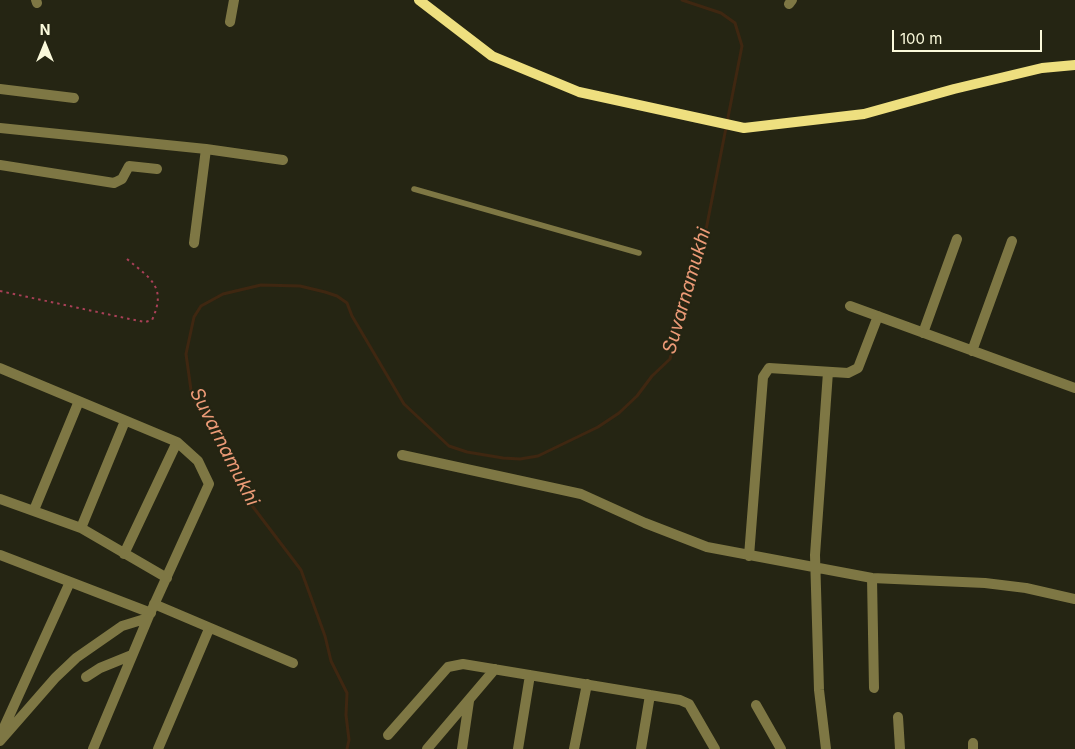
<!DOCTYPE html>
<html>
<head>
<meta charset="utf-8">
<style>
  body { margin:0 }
  #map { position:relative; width:1075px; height:749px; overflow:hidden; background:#252513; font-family:Inter,sans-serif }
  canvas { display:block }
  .north { position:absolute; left:20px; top:20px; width:50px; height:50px; -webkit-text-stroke:4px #252513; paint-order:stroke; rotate:0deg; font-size:14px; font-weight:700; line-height:20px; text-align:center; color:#faf9db }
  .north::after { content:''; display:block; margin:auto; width:18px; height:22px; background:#faf9db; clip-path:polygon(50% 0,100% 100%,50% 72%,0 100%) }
  .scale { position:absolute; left:892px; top:30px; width:150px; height:22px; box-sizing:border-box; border:2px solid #faf9db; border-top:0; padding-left:6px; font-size:15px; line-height:18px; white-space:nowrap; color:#faf9db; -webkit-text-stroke:4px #252513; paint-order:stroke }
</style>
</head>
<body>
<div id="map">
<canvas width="1075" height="749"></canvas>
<div class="north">N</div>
<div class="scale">100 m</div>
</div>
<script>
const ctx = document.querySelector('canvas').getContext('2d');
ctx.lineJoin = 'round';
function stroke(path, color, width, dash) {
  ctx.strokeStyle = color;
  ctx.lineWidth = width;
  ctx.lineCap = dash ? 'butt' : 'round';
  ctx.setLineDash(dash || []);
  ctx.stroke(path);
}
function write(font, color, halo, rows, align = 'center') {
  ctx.font = font + ' Inter,sans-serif';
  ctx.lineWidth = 4;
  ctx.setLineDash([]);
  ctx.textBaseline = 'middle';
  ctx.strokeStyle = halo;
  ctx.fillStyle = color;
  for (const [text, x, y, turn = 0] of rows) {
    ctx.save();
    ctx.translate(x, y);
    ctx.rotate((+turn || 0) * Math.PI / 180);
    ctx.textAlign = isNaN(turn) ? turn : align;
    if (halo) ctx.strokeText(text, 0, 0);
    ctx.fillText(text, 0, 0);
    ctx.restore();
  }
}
stroke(new Path2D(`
  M347,749L349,740L346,715L347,693L331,661L325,636L301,570L247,499L237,476L195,401L191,390L186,354L194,317L201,306L223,294L261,285L300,286L325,292L337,296L347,303L352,316L404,404L449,446L467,452L503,458L520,459L538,456L598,427L619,413L637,396L652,376L670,359L704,240L742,46L735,23L721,13L682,0`), '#3f2711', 3);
stroke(new Path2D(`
  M0,291L125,318L145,322L152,320C167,287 151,279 127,259`), '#a94057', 2, [2.5, 4]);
stroke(new Path2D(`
  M414,189L639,253`), '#7e7744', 5.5);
stroke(new Path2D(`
  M36,0L37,3
  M789,4L792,0
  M230,22L234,0
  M0,89L74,98
  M0,128L206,149L283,160
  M0,165L114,183L122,179L129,166L157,169
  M194,243L206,149
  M850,306L1075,388
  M923,333L957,239
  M972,351L1012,241
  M0,368L177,442L198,461L209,484L148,618L93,749
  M402,455L581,494L645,523L707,547L872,578L985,583L1026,588L1075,599
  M0,499L81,528L167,578
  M34,510L79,401
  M81,528L125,421
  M124,554L177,442
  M0,555L151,613
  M749,556L763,377L769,368L848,373L858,368L878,316
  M872,578L874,688
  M154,604L293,663
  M86,677L100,668L132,655
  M756,705L781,749
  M898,717L900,749
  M1,734L70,582
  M388,735L448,667L463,664L680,700L689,704L715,749
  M0,741L56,677L76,658L122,626L148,618
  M973,743V749
  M158,749L209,629
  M427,749L495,669
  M462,749L469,701
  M518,749L530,675
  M574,749L587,684
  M641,749L650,695
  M826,749L819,690L815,555L828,372`), '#7e7744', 10);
stroke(new Path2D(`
  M419,0L492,56L579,92L744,128L864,114L954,89L1042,68L1075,65`), '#eedf7f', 10);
write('italic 19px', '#ed9b77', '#252513', [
  ["Suvarnamukhi",687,291,-74],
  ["Suvarnamukhi",224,447,63]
]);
</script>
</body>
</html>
